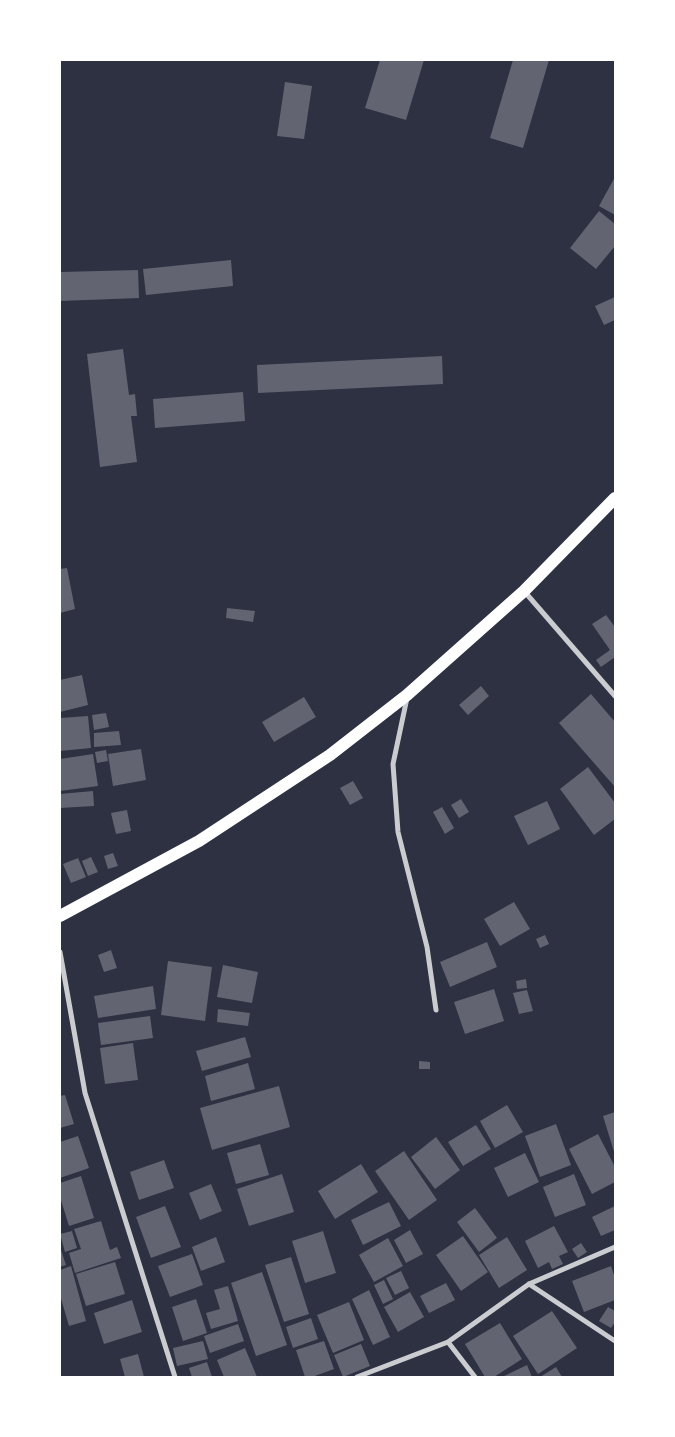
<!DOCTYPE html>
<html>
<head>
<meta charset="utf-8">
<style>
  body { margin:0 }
  #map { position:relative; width:675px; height:1437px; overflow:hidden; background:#2d3142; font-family:Poppins,sans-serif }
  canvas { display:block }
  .frame { position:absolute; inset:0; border:61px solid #fff; pointer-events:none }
</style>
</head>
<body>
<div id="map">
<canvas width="675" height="1437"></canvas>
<div class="frame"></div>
</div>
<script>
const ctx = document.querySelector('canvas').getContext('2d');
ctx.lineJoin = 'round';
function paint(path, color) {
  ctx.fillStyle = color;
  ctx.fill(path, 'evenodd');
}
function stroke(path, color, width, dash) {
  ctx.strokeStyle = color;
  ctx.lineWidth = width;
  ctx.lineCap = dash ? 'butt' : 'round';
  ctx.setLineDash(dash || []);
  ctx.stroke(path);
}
paint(new Path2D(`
  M380,60H424L406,120L365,108Z
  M513,60H549L523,148L490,138Z
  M285,82L312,86L304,139L277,136Z
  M615,177V215L599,206Z
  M599,211L615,224V246L596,269L570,248Z
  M231,260L233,286L146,295L143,269Z
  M138,270L139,298L60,301V272Z
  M615,297V320L604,325L595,306Z
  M123,349L129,395L135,394L137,416H131L137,462L100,467L87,354Z
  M442,356L443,384L258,393L257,365Z
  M243,392L245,421L155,428L153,399Z
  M67,568L75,609L60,613V569Z
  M227,608L255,611L253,622L226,618Z
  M606,615L615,627V657L601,667L596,660L610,650L592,624Z
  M82,675L88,705L60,712V680Z
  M481,686L489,696L468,715L459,705Z
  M591,694L615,722V787L559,723Z
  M304,697L316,717L274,742L262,722Z
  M106,713L109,727L94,730L92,715Z
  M88,716L91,748L60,751V718Z
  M119,731L121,745L94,747V733Z
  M141,749L146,780L113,786L108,754Z
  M106,750L108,761L97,763L95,752Z
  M93,754L98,786L60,791V759Z
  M588,767L615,803V819L594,835L560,789Z
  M353,781L363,798L350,805L340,788Z
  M93,791L94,806L60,808V794Z
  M461,799L469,812L459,818L451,805Z
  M547,801L560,829L528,845L514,816Z
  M442,807L454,828L445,834L433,812Z
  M127,810L131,831L116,834L111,813Z
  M113,853L118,866L108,869L104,856Z
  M91,857L98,872L88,876L82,861Z
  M78,858L86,877L71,883L63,864Z
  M514,902L530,929L500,946L484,919Z
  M545,935L549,944L540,948L536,939Z
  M487,942L497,967L450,987L440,962Z
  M111,950L117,968L104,972L98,955Z
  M168,961L212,967L205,1021L161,1015Z
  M223,965L258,972L252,1003L217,997Z
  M526,979L527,988L517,989L516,981Z
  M153,986L156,1009L98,1018L94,996Z
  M494,989L504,1021L465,1034L454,1002Z
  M527,990L533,1011L519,1014L513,993Z
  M218,1009L250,1013L248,1026L217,1022Z
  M150,1016L153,1038L101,1045L98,1023Z
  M245,1037L251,1057L202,1071L196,1051Z
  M133,1043L138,1080L105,1084L100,1048Z
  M419,1061L430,1062V1069H419Z
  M248,1063L255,1089L211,1101L205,1076Z
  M279,1086L290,1127L212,1150L200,1108Z
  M65,1095L74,1124L60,1128V1096Z
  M507,1105L523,1132L495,1148L480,1121Z
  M615,1112V1155L603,1116Z
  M556,1124L571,1165L540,1177L525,1136Z
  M476,1125L491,1149L463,1166L448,1142Z
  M598,1134L615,1167V1182L592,1194L569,1149Z
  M78,1136L89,1168L60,1178V1142Z
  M436,1137L460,1170L435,1189L411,1157Z
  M260,1144L269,1175L236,1184L227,1153Z
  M404,1151L437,1200L409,1220L375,1171Z
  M525,1153L539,1182L508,1197L494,1168Z
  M164,1160L174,1188L139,1200L130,1172Z
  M361,1164L378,1192L335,1219L318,1191Z
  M282,1174L294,1212L249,1226L237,1189Z
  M574,1174L586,1205L555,1217L543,1187Z
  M81,1176L94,1218L69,1226L60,1197V1183Z
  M211,1184L222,1211L200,1220L189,1193Z
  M389,1202L401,1226L363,1245L351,1220Z
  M165,1206L181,1247L151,1258L136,1217Z
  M615,1206V1230L601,1236L592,1217Z
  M475,1208L497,1238L479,1252L457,1222Z
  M101,1221L110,1250L117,1247L121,1258L75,1273L69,1253L81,1249L74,1229Z
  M554,1226L568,1252L559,1256L563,1264L552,1269L549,1262L538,1268L525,1241Z
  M410,1230L423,1254L406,1263L394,1240Z
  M72,1231L77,1248L65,1252L60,1234Z
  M323,1231L336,1273L305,1283L292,1241Z
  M463,1236L488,1272L461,1291L436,1255Z
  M216,1237L225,1262L201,1271L192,1247Z
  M507,1237L527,1270L499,1288L479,1255Z
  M388,1238L403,1266L374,1282L359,1255Z
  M581,1243L587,1252L578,1258L572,1249Z
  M60,1247L66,1265L60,1267Z
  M192,1254L203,1285L170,1297L158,1266Z
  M291,1257L309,1314L284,1322L265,1265Z
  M115,1262L125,1294L86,1306L76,1274Z
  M71,1266L86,1321L69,1326L60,1295V1270Z
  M611,1266L615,1278V1300L584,1312L572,1281Z
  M401,1271L409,1288L395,1295L386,1278Z
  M262,1272L287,1345L256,1356L231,1283Z
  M384,1280L393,1299L383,1304L374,1285Z
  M446,1283L455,1300L429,1313L420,1296Z
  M228,1286L238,1321L211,1329L206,1313L220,1309L214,1290Z
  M369,1290L390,1337L373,1345L352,1299Z
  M410,1292L424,1317L398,1332L384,1307Z
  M196,1299L207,1333L183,1341L172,1307Z
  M132,1300L142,1332L104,1344L94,1313Z
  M349,1302L364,1340L333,1353L317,1315Z
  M608,1307L615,1311V1322L611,1328L599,1321Z
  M552,1311L577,1348L538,1374L513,1336Z
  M311,1318L318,1339L293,1348L286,1327Z
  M500,1323L522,1359L494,1377H485L465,1344Z
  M238,1324L244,1341L210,1353L204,1336Z
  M203,1341L208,1359L177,1366L173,1348Z
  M324,1341L334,1369L312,1377H305L296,1350Z
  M361,1344L370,1366L343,1377L334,1355Z
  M245,1348L257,1377H224L217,1360Z
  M138,1354L144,1377H125L120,1359Z
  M207,1362L212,1377H192L189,1368Z
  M527,1365L532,1377H502Z
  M556,1367L562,1377H540Z`), '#626471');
stroke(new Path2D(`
  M524,591L615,696
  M407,698L393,764L398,832L427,947L436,1010
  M60,952L85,1093L175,1377
  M529,1284L615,1341
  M448,1342L475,1377
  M357,1377L448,1342L529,1284L615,1247`), '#caccd0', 5);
stroke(new Path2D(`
  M60,916L199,841L330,755L407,695L524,591L615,498`), '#fff', 12);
</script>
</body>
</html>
